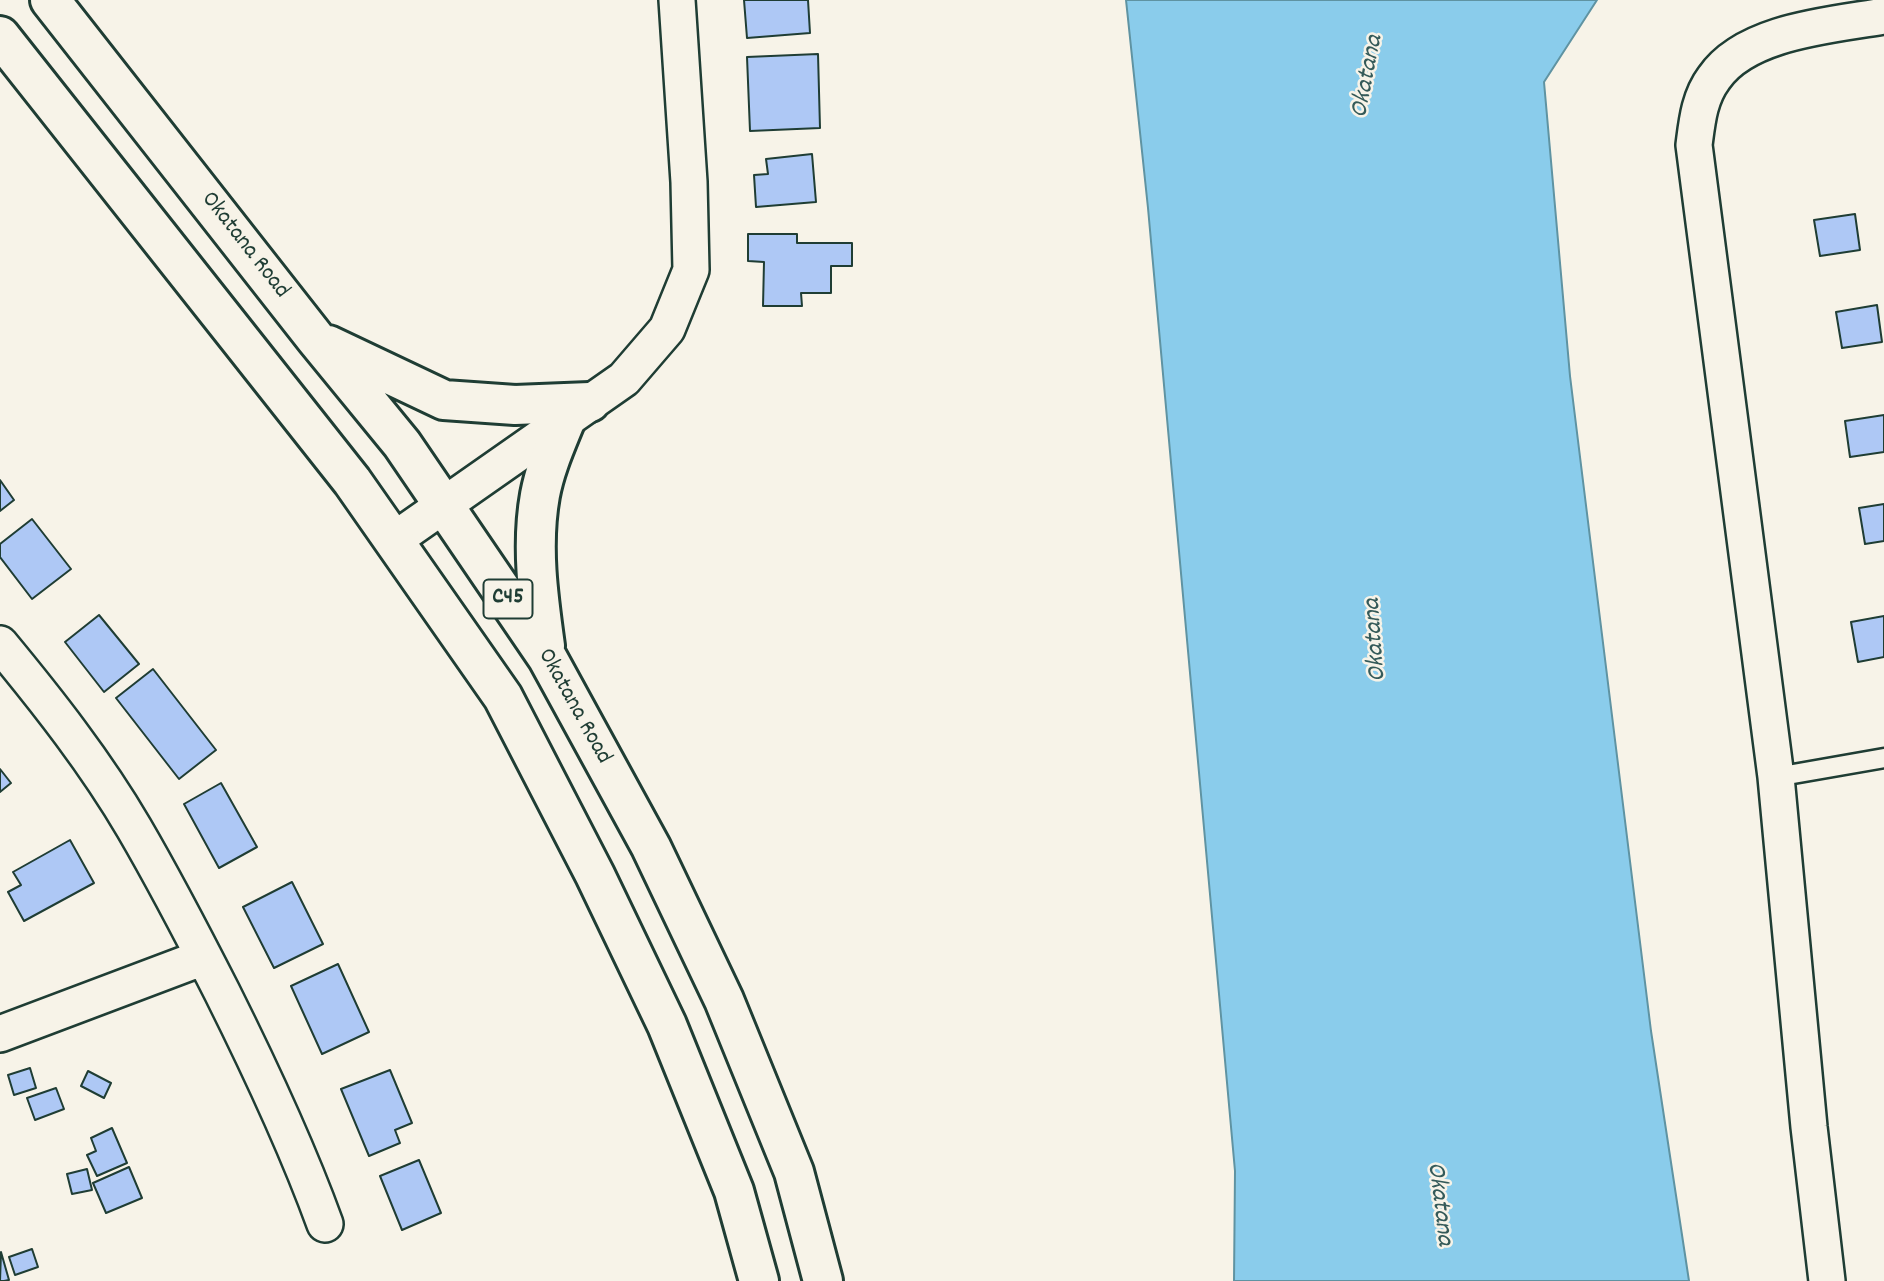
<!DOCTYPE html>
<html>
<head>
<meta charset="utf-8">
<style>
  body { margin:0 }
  canvas { display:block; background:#f7f3e8 }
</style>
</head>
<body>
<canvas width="1884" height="1281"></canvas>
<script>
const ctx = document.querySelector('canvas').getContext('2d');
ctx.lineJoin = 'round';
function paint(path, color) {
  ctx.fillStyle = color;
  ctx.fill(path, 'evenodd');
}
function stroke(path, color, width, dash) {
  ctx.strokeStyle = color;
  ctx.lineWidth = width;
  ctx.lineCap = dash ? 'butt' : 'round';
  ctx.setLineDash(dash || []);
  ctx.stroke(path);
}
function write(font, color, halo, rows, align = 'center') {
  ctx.font = font + ' Dekko,sans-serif';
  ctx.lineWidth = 5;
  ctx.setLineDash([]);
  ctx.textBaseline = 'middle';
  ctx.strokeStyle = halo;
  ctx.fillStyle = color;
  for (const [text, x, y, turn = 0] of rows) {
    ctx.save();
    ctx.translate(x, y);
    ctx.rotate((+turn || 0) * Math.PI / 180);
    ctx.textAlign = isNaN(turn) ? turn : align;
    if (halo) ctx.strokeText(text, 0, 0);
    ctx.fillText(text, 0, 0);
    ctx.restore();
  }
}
const water = new Path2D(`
  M1126,0H1597L1544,82L1570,376L1651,1031L1689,1281H1234L1235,1171L1148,208Z`);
paint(water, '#8acceb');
stroke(water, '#5f93a2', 2);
const building = new Path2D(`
  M744,0H808L810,33L747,38Z
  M818,54L820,128L750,131L747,57Z
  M812,154L816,202L756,207L754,175L768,174L766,159Z
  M1855,214L1860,250L1820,256L1814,220Z
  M748,234H797V243H852V266H831V293H801L802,306H763L764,262L748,261Z
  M1877,305L1882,342L1842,348L1836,312Z
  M1884,415V452L1850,457L1845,421Z
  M0,480L14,500L0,511Z
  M1884,504V541L1865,544L1859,508Z
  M32,519L71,569L32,599L0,557V544Z
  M99,615L139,664L104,692L65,642Z
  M1884,616V657L1858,662L1851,622Z
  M153,669L216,750L179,779L116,698Z
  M0,769L11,783L0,792Z
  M221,783L257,847L219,868L184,804Z
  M70,840L94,883L24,921L8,892L21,885L13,872Z
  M292,882L323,944L274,968L243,907Z
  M338,964L369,1032L322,1054L291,986Z
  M30,1068L36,1088L14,1095L8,1075Z
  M390,1070L412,1123L395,1130L400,1143L369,1156L341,1089Z
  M88,1071L111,1083L104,1098L81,1086Z
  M56,1088L64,1109L35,1120L27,1098Z
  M112,1128L127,1163L97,1176L87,1155L96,1151L91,1138Z
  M419,1160L441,1213L402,1230L380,1176Z
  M129,1167L142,1198L106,1213L93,1183Z
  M87,1169L92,1190L72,1194L67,1174Z
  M32,1249L38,1267L15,1275L9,1257Z
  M1,1252L9,1280L4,1281H0Z`);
paint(building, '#aec8f5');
stroke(building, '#1f3d34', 2);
const lane = new Path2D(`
  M1776,777L1884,758`);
const street = new Path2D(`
  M394,540L624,379L667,329L691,270L689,182L677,0
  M0,644C48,702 96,763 134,828C165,881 194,937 222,992C260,1068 296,1144 325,1224
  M0,1034L204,957
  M1827,1281L1809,1127L1776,777L1694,145C1697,122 1699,98 1714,78C1746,31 1832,25 1884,16`);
const primary = new Path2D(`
  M50,0L316,339L402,444L547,657L651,847L724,1000L794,1172L823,1281
  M0,36L352,481L503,697L595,875L667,1025L734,1191L759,1281
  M328,345L444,400L515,405L590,402
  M545,646C538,596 531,545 540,495C545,468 556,444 566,419`);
stroke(lane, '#1f3d34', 23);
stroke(street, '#1f3d34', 40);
stroke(primary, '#1f3d34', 44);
stroke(lane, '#f7f3e8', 18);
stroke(street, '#f7f3e8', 35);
stroke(primary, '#f7f3e8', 38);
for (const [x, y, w] of [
  [508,599,49]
]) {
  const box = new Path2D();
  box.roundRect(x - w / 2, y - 19.5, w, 39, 5);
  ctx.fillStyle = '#f7f3e8';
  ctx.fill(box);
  stroke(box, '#1f3d34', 2);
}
write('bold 23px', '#1f3d34', null, [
  ["C45",508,599]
]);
write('24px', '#1f3d34', '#f7f3e8', [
  ["Okatana Road",244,246,52],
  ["Okatana Road",573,707,61]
]);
write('italic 26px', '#345a59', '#f7f3e8', [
  ["Okatana",1369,77,-79],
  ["Okatana",1377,640,-94],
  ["Okatana",1438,1204,83]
]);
</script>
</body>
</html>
